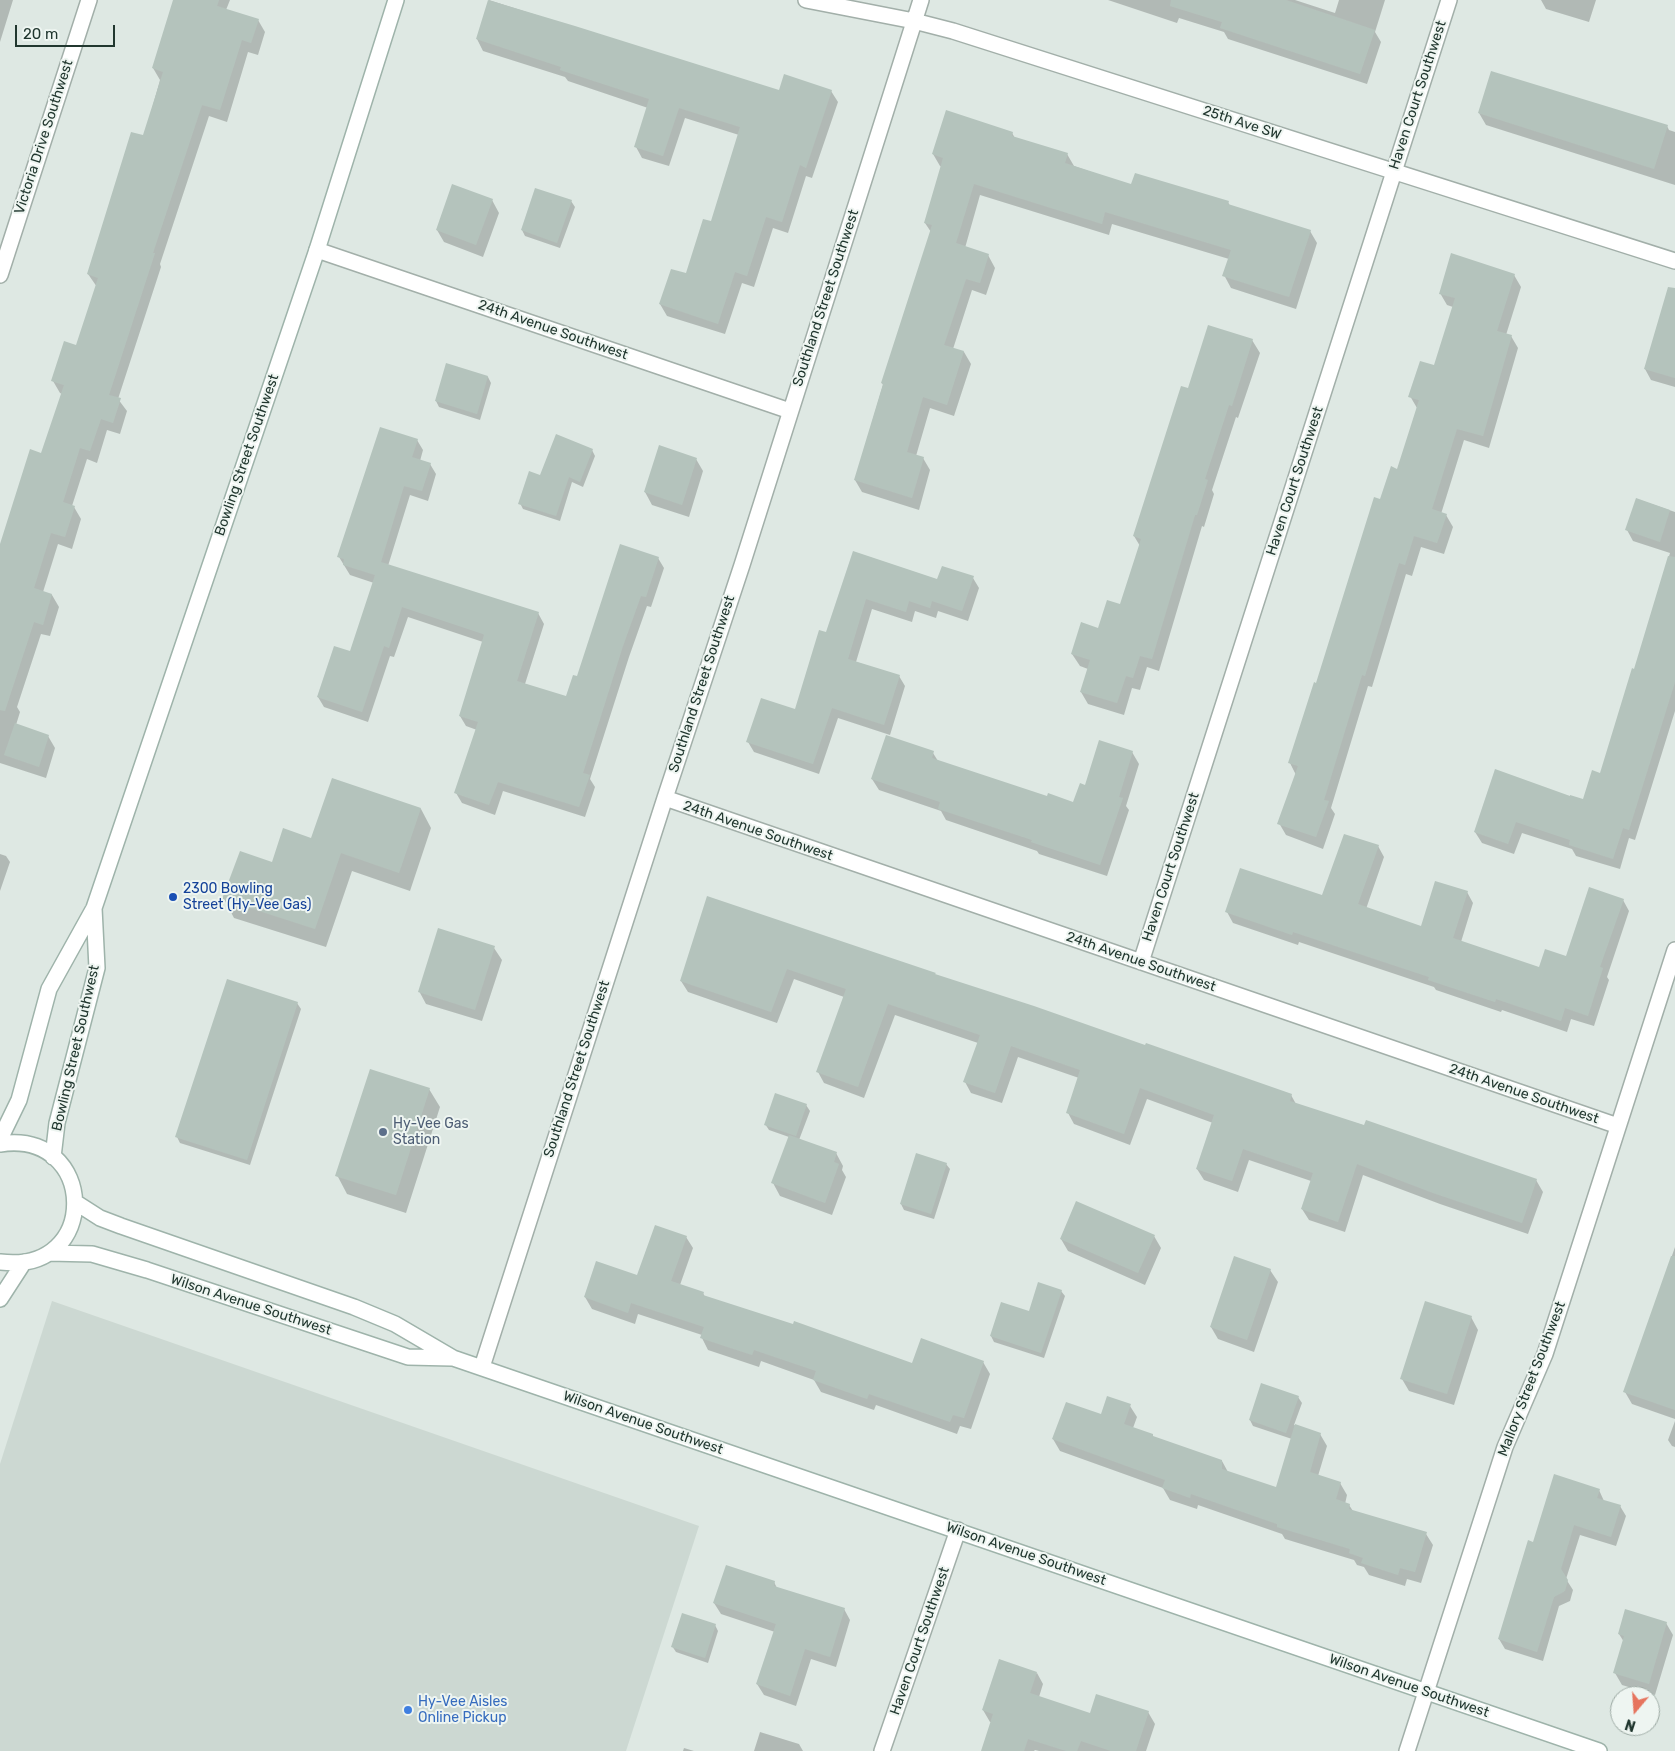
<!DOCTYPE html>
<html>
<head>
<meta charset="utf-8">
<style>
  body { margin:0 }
  #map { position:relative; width:1675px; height:1751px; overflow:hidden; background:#dee8e3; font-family:Rubik,sans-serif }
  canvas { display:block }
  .north { position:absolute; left:1610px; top:1686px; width:50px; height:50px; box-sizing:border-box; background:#eef5f1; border:1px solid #9ca9a3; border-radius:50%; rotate:198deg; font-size:14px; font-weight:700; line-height:20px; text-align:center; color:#21372f }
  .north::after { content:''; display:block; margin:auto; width:18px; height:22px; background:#e6745e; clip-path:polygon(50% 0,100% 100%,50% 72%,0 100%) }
  .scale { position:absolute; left:15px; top:25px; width:100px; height:22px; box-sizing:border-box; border:2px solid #21372f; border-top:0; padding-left:6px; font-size:15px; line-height:18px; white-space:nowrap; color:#21372f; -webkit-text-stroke:4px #eef5f1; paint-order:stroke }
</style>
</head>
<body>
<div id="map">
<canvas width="1675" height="1751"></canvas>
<div class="north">N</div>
<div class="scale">20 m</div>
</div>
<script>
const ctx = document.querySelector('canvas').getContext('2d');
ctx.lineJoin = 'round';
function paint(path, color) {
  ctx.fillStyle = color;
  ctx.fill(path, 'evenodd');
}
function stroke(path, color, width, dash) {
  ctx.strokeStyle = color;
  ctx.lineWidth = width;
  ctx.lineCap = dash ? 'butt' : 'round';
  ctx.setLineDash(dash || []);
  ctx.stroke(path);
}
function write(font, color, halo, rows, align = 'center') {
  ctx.font = font + ' Rubik,sans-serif';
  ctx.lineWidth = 4;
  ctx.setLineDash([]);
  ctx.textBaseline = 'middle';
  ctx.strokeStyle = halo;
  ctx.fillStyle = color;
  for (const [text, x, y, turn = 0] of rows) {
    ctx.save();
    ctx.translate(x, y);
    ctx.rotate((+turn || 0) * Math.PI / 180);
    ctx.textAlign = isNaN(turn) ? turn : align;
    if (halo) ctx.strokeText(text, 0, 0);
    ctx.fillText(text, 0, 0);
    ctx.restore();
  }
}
paint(new Path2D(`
  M52,1301L699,1526L626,1751H0V1464Z`), '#ccd8d2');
paint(new Path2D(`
  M0,0H13L0,42Z
  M175,0H230L226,10L258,20L265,32L258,55L248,52L227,122L209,116L160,264L161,267L118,399L127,411L120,434L107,430L97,463L87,459L72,506L74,507L81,519L72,549L58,544L43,592L52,595L59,607L50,636L41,634L17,707L20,712L16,725L48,736L55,748L46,778L0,763V546L42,454L62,394L60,393L53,381L77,347L97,287L88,274L144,137L160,80L153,68Z
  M489,0L779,92L831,91L838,102L812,178L806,176L788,233L773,228L754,287L742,283L725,334L667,316L660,304L686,275L712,223L739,135L685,118L669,166L642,158L636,147L648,108L568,81L565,77L483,51L477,39Z
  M1108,0H1295L1335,13L1339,0H1385L1375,32L1381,42L1367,84L1228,39L1224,32L1179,18L1177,23Z
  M1541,0H1596L1589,22L1546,9Z
  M1479,113L1667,126L1669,130L1675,132V185L1486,125Z
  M1012,133L1015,138L1067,154L1074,166L1132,186L1228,202L1230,206L1310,231L1317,243L1296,309L1231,288L1224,275L1229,259L1112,224L1109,235L980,195L965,248L988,255L995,268L986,295L972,290L953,349L964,352L971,364L954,416L930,408L916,456L923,458L930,470L919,510L862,492L855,480L883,385L882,383L931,232L925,223L942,167L940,166L933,154Z
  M492,200L499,213L483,257L444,242L437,230Z
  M571,201L575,207L560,248L525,236L522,230Z
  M1514,275L1521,287L1506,335L1511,336L1518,348L1489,448L1464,440L1441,514L1446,515L1453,527L1444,554L1421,547L1412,576L1406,574L1372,687L1368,686L1331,808L1335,814L1323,849L1286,835L1279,823L1296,775L1290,763L1381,500L1398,470L1417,408L1410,396L1435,367L1453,307L1447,305L1440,293Z
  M1675,331V387L1651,380L1645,369Z
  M1252,340L1260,353L1238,418L1236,417L1212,490L1214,494L1204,527L1202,526L1159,671L1147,667L1140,690L1132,688L1124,715L1088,704L1081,692L1088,669L1080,666L1072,654L1099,630L1121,606L1140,546L1134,536L1189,390Z
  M447,365L488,377L491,383L480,420L439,407L436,401Z
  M417,440L423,450L420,461L430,464L436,474L428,501L410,495L388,566L538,613L544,624L525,684L567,698L578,678L658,558L664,568L651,607L647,606L629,657L590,779L595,787L585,817L503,791L495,815L462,803L456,793L477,730L466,726L460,716L483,642L408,617L394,657L390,656L368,722L324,707L318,697L351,652L374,583L350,575L339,557Z
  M659,447L696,459L703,471L689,517L652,505L645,492Z
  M592,450L595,456L583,487L572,482L560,521L523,509L520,503L541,477Z
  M1637,499L1675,512V711L1635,840L1629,838L1620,869L1576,856L1572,849L1522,833L1514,854L1482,843L1475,832L1570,798L1584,800L1601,775L1635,670L1670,553L1633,541L1627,530Z
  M854,552L938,580L973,578L979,588L968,621L938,611L936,618L915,611L912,622L872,609L856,662L899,676L905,686L890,735L838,718L819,774L754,752L748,742L796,711L827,633Z
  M1132,752L1139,764L1126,806L1129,810L1107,876L1039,854L1037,851L946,820L941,811L879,790L872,779L933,753L938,761L1048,798L1074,804L1086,786Z
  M333,779L421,809L431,828L410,891L352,871L326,947L234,918L224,899L272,863L312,840Z
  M1378,846L1384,857L1366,909L1422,927L1467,892L1473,903L1461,942L1540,968L1567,957L1623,900L1629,911L1607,977L1609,980L1594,1026L1571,1019L1567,1032L1502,1010L1501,1012L1436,990L1434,987L1299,942L1298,945L1233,923L1227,912L1323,897Z
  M0,854L6,856L10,862L0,891Z
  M708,898L1291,1095L1296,1104L1536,1180L1543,1192L1528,1234L1440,1204L1363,1175L1345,1232L1309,1220L1302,1209L1311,1181L1249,1160L1238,1192L1204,1180L1197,1169L1213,1123L1147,1099L1130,1145L1074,1124L1068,1113L1079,1078L1018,1057L1002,1103L971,1093L965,1082L978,1043L895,1015L864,1098L824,1083L818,1072L844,997L794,979L777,1023L688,992L681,981Z
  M494,948L502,960L482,1021L426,1004L419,991Z
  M297,1003L301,1009L250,1165L180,1143L177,1137Z
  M429,1089L440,1107L406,1213L347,1194L337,1175Z
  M806,1105L810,1111L799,1140L836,1153L843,1166L842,1170L846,1177L832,1215L780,1196L773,1183L789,1137L769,1130L765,1124Z
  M946,1164L950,1169L934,1219L904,1210L901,1204Z
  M1154,1236L1161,1248L1145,1285L1068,1251L1061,1239Z
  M686,1237L693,1248L680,1285L703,1293L705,1297L913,1364L983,1362L990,1374L971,1429L960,1426L957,1434L876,1405L874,1410L821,1392L814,1380L761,1361L759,1367L708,1350L702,1338V1335L638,1314L635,1324L592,1309L585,1297L638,1277Z
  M1675,1247V1419L1632,1404L1625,1392Z
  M1270,1270L1278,1282L1254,1352L1218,1339L1211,1327Z
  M1061,1291L1065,1296L1044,1358L994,1342L991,1336Z
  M1471,1317L1478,1330L1454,1405L1409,1391L1402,1379Z
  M1298,1397L1302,1403L1294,1425L1320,1434L1327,1446L1318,1476L1340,1483L1347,1495L1345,1504L1349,1505L1353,1511L1426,1534L1433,1545L1421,1583L1407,1579L1405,1586L1369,1575L1364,1567L1357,1565L1354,1560L1285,1539L1282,1534L1198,1505L1197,1509L1170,1500L1163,1488L1060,1451L1053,1439L1101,1416L1130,1406L1137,1417L1133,1428L1154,1438L1222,1461L1228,1472L1277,1489L1292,1439L1253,1426L1250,1420Z
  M1675,1421V1447L1672,1446L1668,1440Z
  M1599,1490L1604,1501L1620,1506L1626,1516L1616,1546L1580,1535L1566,1579L1573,1590L1570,1601L1559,1606L1543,1661L1505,1649L1499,1639L1533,1543Z
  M774,1582L777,1588L844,1609L850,1620L836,1667L811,1659L796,1706L764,1695L757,1684L775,1632L721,1614L714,1603Z
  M1666,1623L1673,1635L1655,1695L1622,1685L1615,1673L1624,1642L1619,1634Z
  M715,1625L718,1631L708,1663L676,1652L672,1646Z
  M1037,1673L1043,1684L1039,1697L1090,1715L1148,1712L1155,1724L1146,1751H1039L1035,1750L1034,1751H983L992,1722H990L983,1710Z
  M760,1732L799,1744L803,1751H754Z
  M684,1748L694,1751H683Z`), '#0003');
paint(new Path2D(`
  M173,0H219L217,6L259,19L251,43L242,40L220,110L202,105L153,253H155L109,395L121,398L113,423L101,419L90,451L80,448L63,502L75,506L65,537L51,533L34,588L52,594L43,625L34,622L5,711L0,710V544L30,449L41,453L64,385L51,381L64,341L76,345L98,278L87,274L131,132L143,135L163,72L152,68Z
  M488,0L575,26L779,90L784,74L832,90L806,168L800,165L782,222L766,217L747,276L735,272L718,324L659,304L671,269L686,273L703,219L711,221L740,127L679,108L663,156L634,147L649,99L560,70L561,67L476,39Z
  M1171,0H1286L1375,30L1360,74L1220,28L1222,22L1170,6Z
  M1491,71L1668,125L1654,169L1478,113Z
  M946,110L1013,132L1012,136L1068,153L1065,163L1131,184L1135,173L1229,201L1228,204L1311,230L1289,297L1222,276L1231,250L1105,212L1102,224L974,184L956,243L989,254L980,283L966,279L944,345L964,351L947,405L923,397L907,452L924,457L912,498L854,480L883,384L881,383L932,225L924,223L943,158L932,154Z
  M452,184L493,199L476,245L436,230Z
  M535,188L572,200L557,243L521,230Z
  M1451,253L1515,274L1497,331L1512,335L1483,436L1457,429L1432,509L1447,514L1437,543L1414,536L1405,565L1399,563L1365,676L1362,675L1324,800L1329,801L1316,837L1277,824L1298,766L1288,763L1314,682L1316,683L1374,497L1380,499L1391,466L1397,469L1419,400L1408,397L1420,361L1434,365L1455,298L1439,294Z
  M1668,287L1675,288V378L1644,369Z
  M1208,325L1253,339L1232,406L1229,405L1205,479L1208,480L1197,515H1195L1152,659L1140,656L1133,678L1126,676L1117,703L1080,692L1090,660L1071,654L1081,622L1098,628L1107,600L1120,604L1141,539L1133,536L1181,386L1188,388Z
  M446,363L488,376L477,414L435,401Z
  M380,427L418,439L412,457L431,463L422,491L404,486L381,562L539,612L517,681L566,696L573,675L577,676L620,544L659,557L646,597L641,596L623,646L583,773L590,775L579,807L498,782L489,805L454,793L478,722L459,716L484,635L483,634L402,607L389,648L384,646L362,712L317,697L334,646L350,651L375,575L343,565L344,559L337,557Z
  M556,434L593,449L580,482L569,477L556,516L518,504L529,471L540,475Z
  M659,445L697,458L682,505L644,492Z
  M1636,498L1670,510L1660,542L1625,530Z
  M853,551L937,579L942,566L974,576L962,611L932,601L930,608L909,601L906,612L866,599L848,659L900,675L884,725L832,708L813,764L746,742L761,698L795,709L819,630L826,632Z
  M1668,556L1675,557V682L1629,830L1623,828L1613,859L1569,845L1570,840L1516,822L1508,844L1474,832L1495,769L1570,796V795L1583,799L1592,770L1600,773L1632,668L1634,669Z
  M15,723L49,735L39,767L4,755Z
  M886,735L934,751L932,758L1047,796L1048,793L1073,802L1080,783L1085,785L1099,740L1133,751L1119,797L1123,798L1100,865L1031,842L1032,840L938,809L940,802L871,779Z
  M332,778L421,808L399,873L341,853L315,929L222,899L240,851L272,862L283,828L311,838Z
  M1344,834L1379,845L1358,904L1421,926L1435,881L1468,891L1453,938L1539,967L1545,949L1566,956L1589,887L1624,899L1600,967L1603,968L1588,1016L1565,1008L1561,1021L1496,999L1495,1002L1428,980L1429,977L1293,932L1292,935L1225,912L1240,868L1322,895Z
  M707,896L936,973L935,974L1034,1006L1145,1045L1146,1043L1292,1094L1290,1101L1364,1125L1366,1120L1537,1179L1522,1223L1433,1193L1357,1164L1338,1222L1301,1209L1313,1173L1243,1149L1232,1181L1196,1169L1214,1115L1140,1088L1124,1134L1066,1113L1080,1070L1011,1046L995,1093L963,1082L980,1035L888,1004L858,1087L816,1072L846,989L787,969L771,1012L680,981Z
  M438,928L495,946L475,1010L418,992Z
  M227,979L298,1002L247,1160L175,1137Z
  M370,1069L430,1088L396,1195L335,1176Z
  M775,1093L807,1104L796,1136L764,1125Z
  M789,1135L837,1152L834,1162L839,1164L825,1203L771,1183Z
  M916,1153L947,1163L931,1214L900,1204Z
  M1076,1201L1155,1235L1138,1273L1060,1239Z
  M655,1225L687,1236L671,1281L704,1292L703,1295L793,1324L794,1321L912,1363L921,1338L984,1361L964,1418L953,1415L950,1422L869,1394L867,1399L813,1380L816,1371L754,1350L752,1355L700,1338L704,1327L631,1303L628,1313L584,1297L596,1261L637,1275Z
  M1234,1256L1271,1269L1247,1340L1210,1327Z
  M1671,1256H1675V1410L1623,1392Z
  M1038,1282L1062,1290L1041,1353L990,1336L1001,1302L1029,1311Z
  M1425,1301L1472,1316L1447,1394L1400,1379Z
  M1261,1383L1299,1396L1286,1433L1249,1420Z
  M1107,1396L1131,1404L1124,1424L1153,1434V1436L1222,1460V1469L1276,1487L1295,1424L1321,1433L1310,1472L1341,1482L1336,1499L1350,1504L1349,1509L1427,1532L1415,1572L1400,1568L1398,1575L1361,1563L1363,1558L1349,1553L1350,1549L1277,1527V1524L1191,1494L1190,1498L1162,1488L1165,1480L1052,1439L1066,1402L1101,1414Z
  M1554,1474L1600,1489L1597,1498L1621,1505L1611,1537L1574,1525L1561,1569L1568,1580L1565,1591L1554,1597L1537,1652L1498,1639L1528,1540L1533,1542Z
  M726,1565L775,1581L774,1586L845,1608L830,1657L805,1649L790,1696L756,1684L776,1624L713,1603Z
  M1625,1609L1667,1622L1649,1684L1613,1673L1624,1636L1618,1634Z
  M682,1613L716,1624L705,1658L671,1647Z
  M999,1659L1037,1672L1030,1693L1090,1713L1096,1694L1149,1711L1136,1751H1111L1081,1741L1077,1751H1066L1028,1739L1024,1751H981L993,1714L982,1710Z`), '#b4c3bc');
const minor = new Path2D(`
  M806,0L914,21L953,31L1675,261
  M317,250L790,411
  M0,275L89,0
  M665,798L1618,1126
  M1141,962L1449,0
  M482,1367L665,798L742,565L921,0
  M882,1751L958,1530
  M1407,1751L1505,1447L1545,1354L1675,950`);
const secondary = new Path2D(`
  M0,1139L19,1100L49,989L94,908L317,250L396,0
  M0,1144C97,1129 102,1275 0,1262
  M53,1157L57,1123L97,968L94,908
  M75,1202L100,1218L121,1226L354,1307L395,1324L453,1358L1599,1751
  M49,1253L92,1254L147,1270L408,1357L452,1358
  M0,1299L24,1262`);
stroke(minor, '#a2afa9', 18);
stroke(secondary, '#9eb3aa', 18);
stroke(minor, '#fff', 15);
stroke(secondary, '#fff', 15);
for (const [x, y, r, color] of [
  [173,897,5,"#1a4fb4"],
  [383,1132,5,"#5c6f8a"],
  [408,1710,5,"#3f7fe0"]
]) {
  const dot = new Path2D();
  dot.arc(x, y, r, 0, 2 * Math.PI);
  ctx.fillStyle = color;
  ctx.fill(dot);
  stroke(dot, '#eef5f1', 2);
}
write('14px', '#21372f', '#eef5f1', [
  ["Haven Court Southwest",1418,95,-72],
  ["25th Ave SW",1242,123,18],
  ["Victoria Drive Southwest",44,137,-72],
  ["Southland Street Southwest",826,298,-72],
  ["24th Avenue Southwest",553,330,19],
  ["Bowling Street Southwest",247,455,-71],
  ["Haven Court Southwest",1295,481,-72],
  ["Southland Street Southwest",702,684,-72],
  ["24th Avenue Southwest",758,831,19],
  ["Haven Court Southwest",1171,867,-72],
  ["24th Avenue Southwest",1141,962,19],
  ["Bowling Street Southwest",76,1048,-77],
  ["Southland Street Southwest",577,1069,-72],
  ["24th Avenue Southwest",1524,1094,19],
  ["Wilson Avenue Southwest",251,1305,18],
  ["Mallory Street Southwest",1532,1379,-69],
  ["Wilson Avenue Southwest",643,1423,19],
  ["Wilson Avenue Southwest",1026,1554,19],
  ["Haven Court Southwest",920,1641,-71],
  ["Wilson Avenue Southwest",1409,1686,19]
]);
write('14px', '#164399', '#eef5f1', [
  ["2300 Bowling",183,889],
  ["Street (Hy-Vee Gas)",183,905]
], 'left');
write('14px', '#4e5e75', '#eef5f1', [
  ["Hy-Vee Gas",393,1124],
  ["Station",393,1140]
], 'left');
write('14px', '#366cbe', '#eef5f1', [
  ["Hy-Vee Aisles",418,1702],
  ["Online Pickup",418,1718]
], 'left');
</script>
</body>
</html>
